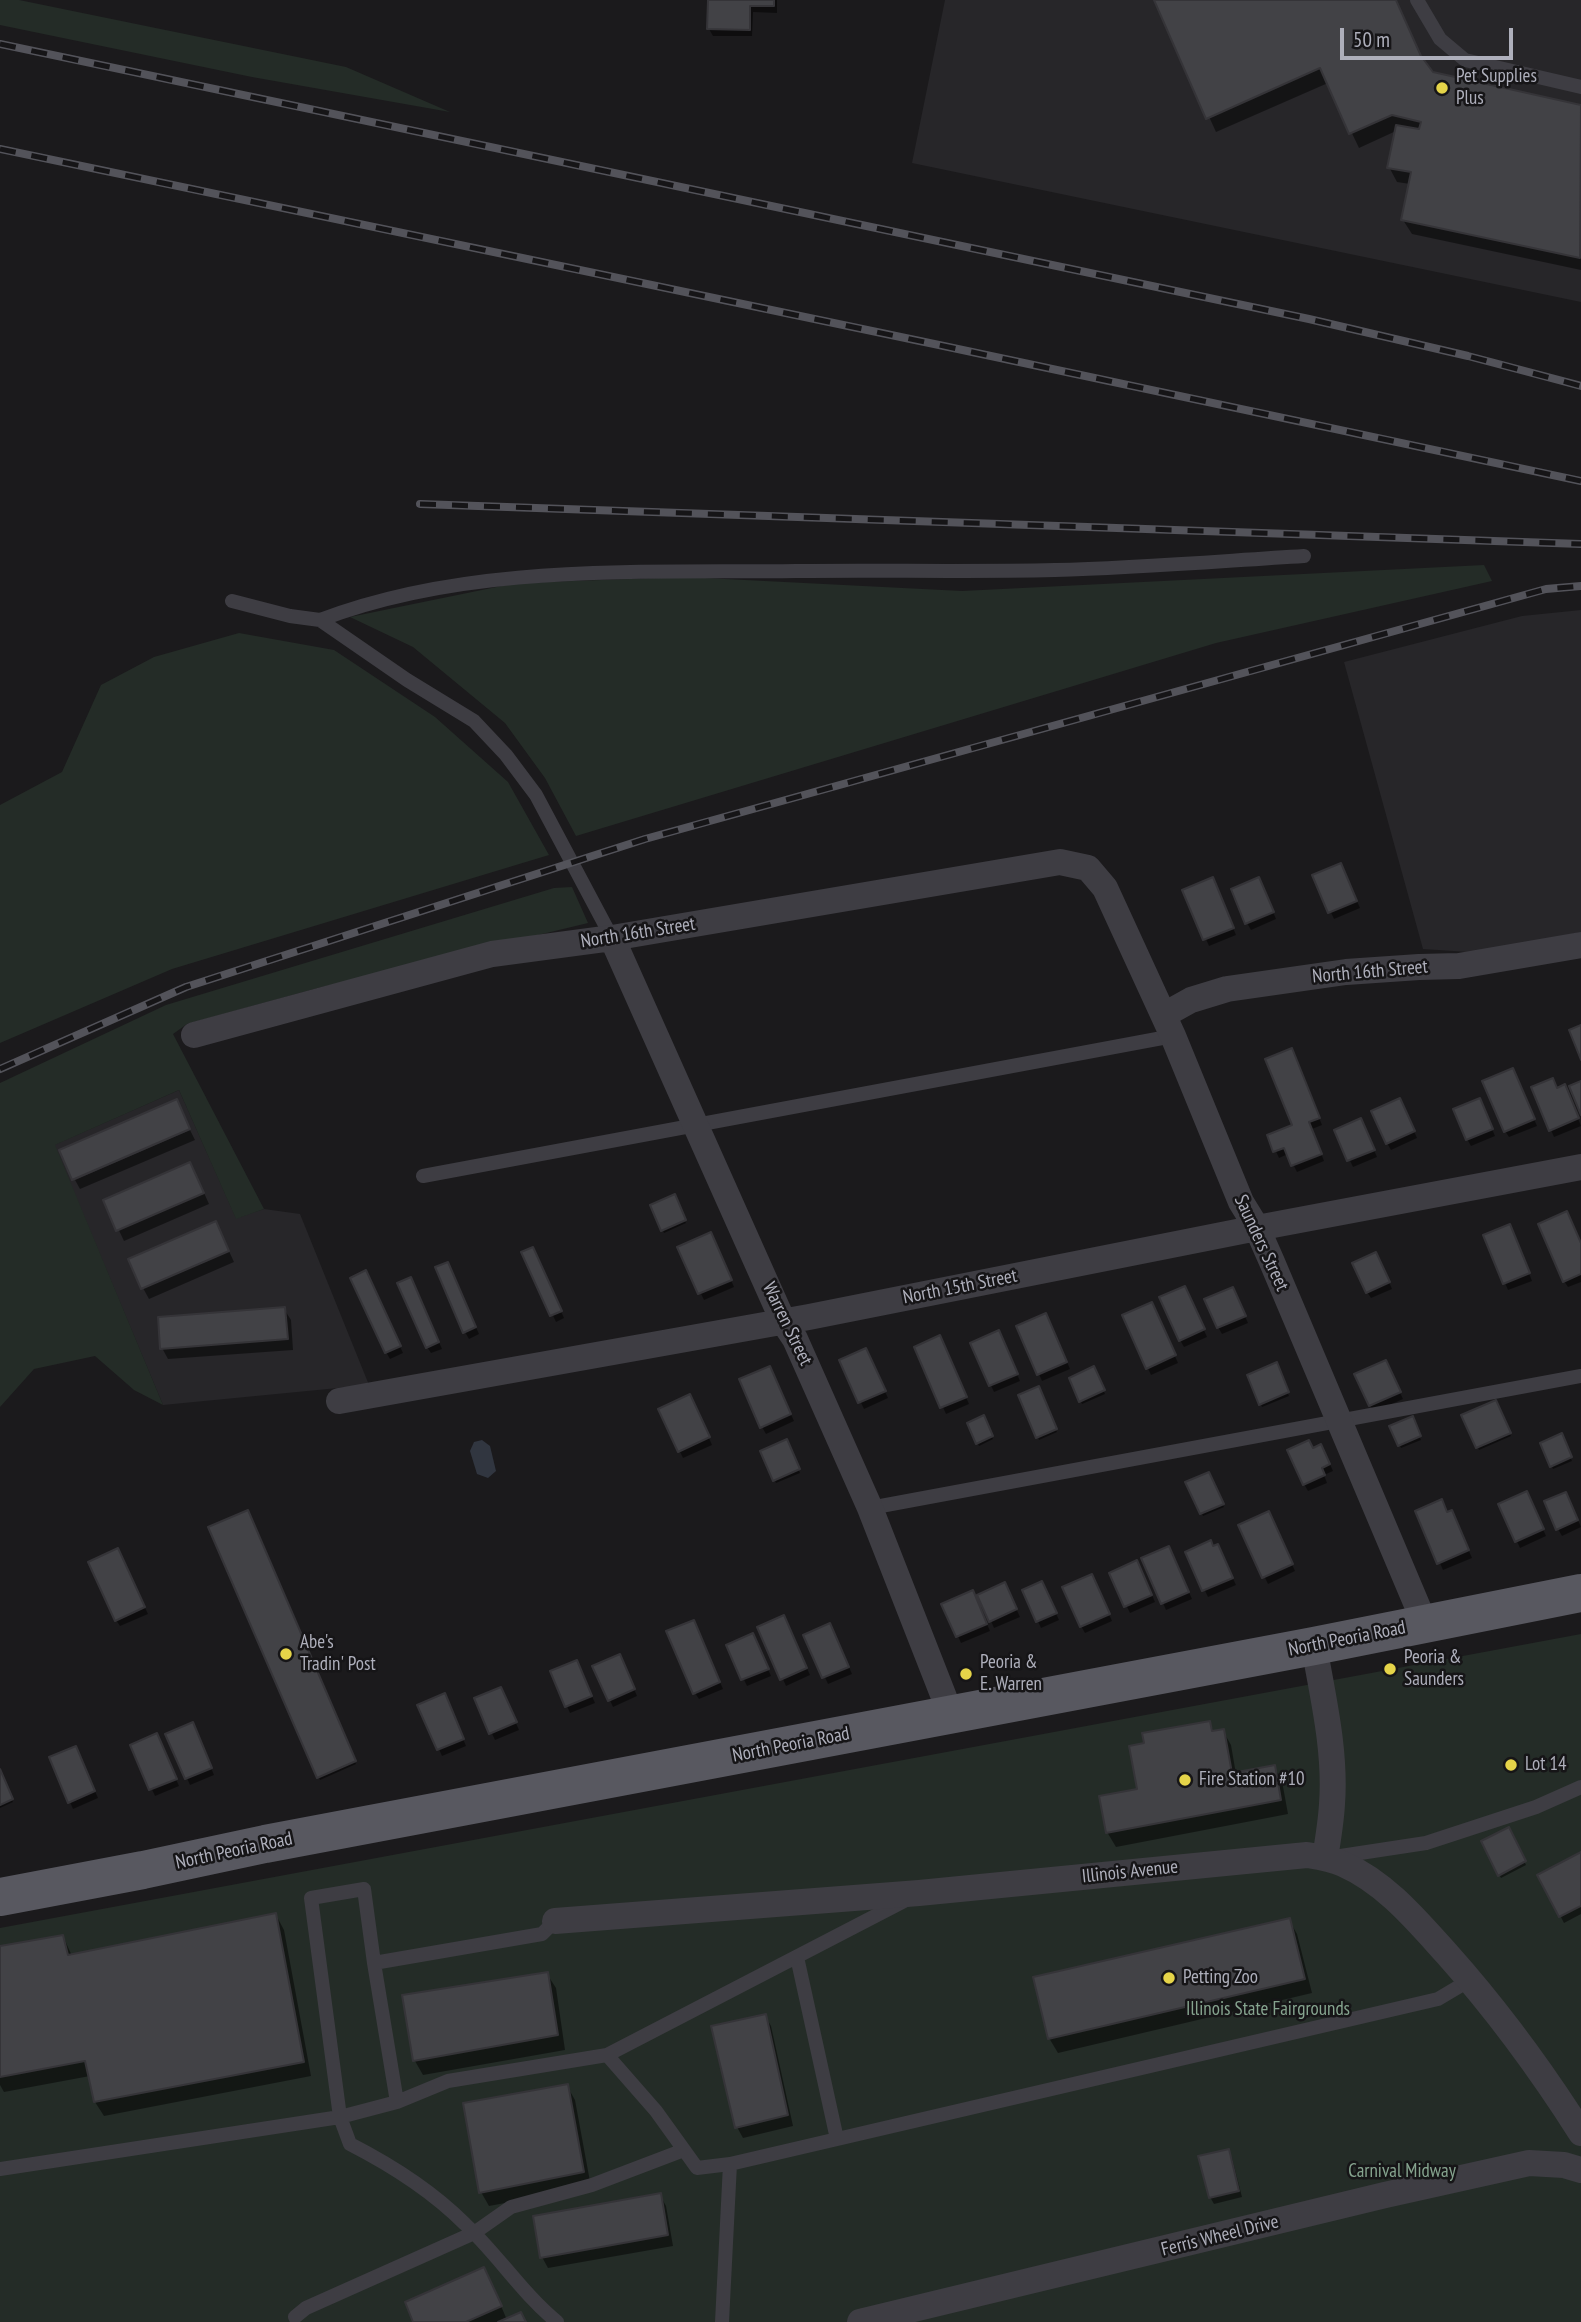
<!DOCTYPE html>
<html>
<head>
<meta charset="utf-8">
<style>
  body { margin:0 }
  #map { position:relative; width:1581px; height:2322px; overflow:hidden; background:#1b1a1c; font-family:"PT Sans Narrow",sans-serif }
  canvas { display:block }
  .scale { position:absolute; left:1340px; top:28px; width:173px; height:32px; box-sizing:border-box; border:4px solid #aeafbb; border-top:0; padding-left:9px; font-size:21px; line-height:24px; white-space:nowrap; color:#aeafbb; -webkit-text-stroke:5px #161517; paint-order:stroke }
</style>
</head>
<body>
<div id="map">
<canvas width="1581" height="2322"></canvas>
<div class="scale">50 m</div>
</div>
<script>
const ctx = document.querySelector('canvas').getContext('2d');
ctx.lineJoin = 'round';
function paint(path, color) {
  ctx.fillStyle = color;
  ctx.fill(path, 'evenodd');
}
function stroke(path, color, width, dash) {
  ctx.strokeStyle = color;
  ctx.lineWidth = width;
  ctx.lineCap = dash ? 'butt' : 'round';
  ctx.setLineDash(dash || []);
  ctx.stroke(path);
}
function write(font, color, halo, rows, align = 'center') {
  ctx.font = font + ' "PT Sans Narrow",sans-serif';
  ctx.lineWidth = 5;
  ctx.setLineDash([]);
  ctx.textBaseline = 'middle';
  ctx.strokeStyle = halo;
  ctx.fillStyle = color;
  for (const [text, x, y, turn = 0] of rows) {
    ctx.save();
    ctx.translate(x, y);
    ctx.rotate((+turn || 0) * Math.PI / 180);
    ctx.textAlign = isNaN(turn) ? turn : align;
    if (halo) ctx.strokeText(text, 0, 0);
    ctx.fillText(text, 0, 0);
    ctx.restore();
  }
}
paint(new Path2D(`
  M945,0H1581V302L912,163Z
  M1581,610V932L1526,944L1468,952L1423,949L1344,662L1522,616Z
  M179,1090L236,1218L264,1209L300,1214L369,1385L163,1405L54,1145Z`), '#272629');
paint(new Path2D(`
  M0,0H19L346,67L450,112L252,77L0,25Z
  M1484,565L1492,581L1216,643L576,836L545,778L505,723L413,647L350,617L516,583L686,577L962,591Z
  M239,633L334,650L435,717L508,782L549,855L172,969L0,1043V805L62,772L101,685L154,657Z
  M572,887L588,923L318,988L187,1024L173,1034L264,1209L236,1219L179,1090L55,1145L163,1405L134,1390L95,1356L34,1369L0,1407V1083L166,1005L554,888Z
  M1581,1634V2322H0V1928Z`), '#242c27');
paint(new Path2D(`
  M482,1440L490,1446L496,1471L488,1478L477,1474L470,1451L474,1442Z`), '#313640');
paint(new Path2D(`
  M710,0H777V13L753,12L752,36H713L709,29Z
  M1156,0H1396L1424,63L1432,73L1581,107V270L1412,234L1403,220L1410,184L1397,182L1389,167L1396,131L1359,148L1328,83L1216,132Z
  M1344,871L1360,908L1334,919L1314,876Z
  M1216,886L1236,935L1209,946L1185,891Z
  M1262,886L1276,919L1251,930L1247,923Z
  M1295,1057L1322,1125L1312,1129L1324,1161L1297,1172L1288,1154L1279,1158L1269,1136L1294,1126Z
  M1516,1077L1537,1126L1509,1137L1505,1131Z
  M1533,1088L1568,1093L1581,1126L1554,1137Z
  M1403,1107L1417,1138L1391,1150L1387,1143Z
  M1483,1107L1495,1136L1471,1146L1467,1139Z
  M1364,1127L1377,1157L1353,1167L1336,1131Z
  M190,1130L195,1140L80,1189L75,1180Z
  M196,1175L209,1204L124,1241L105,1201Z
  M674,1197L686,1223L664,1233L652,1206Z
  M216,1223L234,1262L149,1299L143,1288Z
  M1513,1232L1532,1281L1508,1290L1485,1236Z
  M714,1241L734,1287L704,1300L679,1248Z
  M1581,1244V1282L1568,1287L1564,1281Z
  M524,1253L536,1256L564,1318L556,1322Z
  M1380,1261L1392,1289L1371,1298L1367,1292Z
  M451,1271L479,1334L469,1339L465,1332Z
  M369,1279L403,1353L390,1359L386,1352Z
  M414,1285L442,1349L431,1353L427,1347Z
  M1188,1294L1207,1337L1184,1347L1180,1340Z
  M1236,1296L1248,1323L1222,1334L1218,1327Z
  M284,1309L291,1320L293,1350L168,1359L162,1348Z
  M1155,1311L1178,1363L1151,1375L1124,1316Z
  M1050,1321L1070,1369L1042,1381L1018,1326Z
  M1002,1339L1020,1381L994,1392L972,1344Z
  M943,1344L969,1404L946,1414L916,1347Z
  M869,1357L888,1398L864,1409L841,1361Z
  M1277,1367L1289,1396L1262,1407L1249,1376Z
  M1094,1369L1105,1394L1082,1404L1071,1379Z
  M1389,1369L1403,1399L1374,1412L1370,1405Z
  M773,1375L794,1421L766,1434L762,1427Z
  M1038,1389L1057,1432L1039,1440L1038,1437Z
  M1495,1402L1511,1436L1479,1450L1464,1416Z
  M694,1403L712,1445L683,1458L660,1410Z
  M984,1417L993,1439L979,1446L969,1424Z
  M1412,1418L1421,1440L1401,1448L1392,1427Z
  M1561,1435L1572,1461L1553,1469L1542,1444Z
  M786,1441L800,1473L776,1483L762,1452Z
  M1313,1450L1325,1453L1333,1471L1324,1475L1327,1483L1308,1491L1304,1484Z
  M1208,1474L1224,1507L1203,1516L1188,1483Z
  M1530,1500L1546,1536L1520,1548L1500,1505Z
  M1569,1500L1581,1527L1562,1536L1558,1529Z
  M1417,1511L1447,1514L1455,1519L1472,1558L1443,1570Z
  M247,1512L356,1764L320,1780L211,1528Z
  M1272,1520L1295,1571L1268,1584L1240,1526Z
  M1213,1548L1221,1553L1236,1585L1208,1597L1187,1553Z
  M1172,1555L1192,1599L1166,1610L1163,1603Z
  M121,1557L148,1614L120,1626L116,1620Z
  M1141,1569L1155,1602L1130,1613L1111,1574Z
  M1095,1583L1112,1621L1085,1633L1081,1626Z
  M1045,1590L1059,1620L1041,1628L1024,1591Z
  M1008,1591L1020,1617L994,1628L991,1621Z
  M976,1599L990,1631L961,1643L944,1605Z
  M787,1624L810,1675L786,1686L760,1628Z
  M697,1629L723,1689L699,1699L695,1693Z
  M834,1632L852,1674L828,1684L806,1636Z
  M756,1642L771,1676L747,1686L728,1646Z
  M623,1663L637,1696L613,1707L595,1667Z
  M580,1669L595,1703L570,1713L552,1672Z
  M504,1696L519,1730L495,1740L476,1699Z
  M448,1702L466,1746L442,1756L420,1706Z
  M1209,1722L1214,1732L1223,1731L1231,1745L1236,1774L1274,1767L1282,1781L1288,1814L1116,1847L1107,1832L1139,1790Z
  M196,1731L214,1775L190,1785L168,1735Z
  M160,1742L179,1786L155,1796L132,1746Z
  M79,1755L98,1798L73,1809L70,1802Z
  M0,1772L13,1802L0,1808Z
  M1508,1829L1526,1865L1501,1878L1483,1842Z
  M1581,1854V1914L1564,1923L1540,1876Z
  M276,1915L284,1930L311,2076L104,2116L95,2102L90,2076L4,2092L0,2085V1948L63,1936L72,1956Z
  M1289,1920L1297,1934L1312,1993L1058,2053L1049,2038Z
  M547,1974L556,1988L565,2050L423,2075L415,2061L404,1997Z
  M765,2016L771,2026L793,2126L743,2138L737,2127Z
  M567,2086L575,2100L591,2187L489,2206L481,2192Z
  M1228,2151L1232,2158L1242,2197L1214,2204L1210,2197Z
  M660,2195L666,2206L673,2246L548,2268L542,2257Z
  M490,2280L507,2320L525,2322H415Z`), '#0007');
const building = new Path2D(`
  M708,0H774V6H750V30L707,29Z
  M1154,0H1396L1421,56L1433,72L1581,105L1580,258L1401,220L1411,172L1387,168L1396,125L1419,129L1421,122L1392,115L1349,134L1320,68L1206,119Z
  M1341,863L1357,901L1328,913L1312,875Z
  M1213,877L1234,928L1203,940L1182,890Z
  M1259,877L1274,912L1245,924L1231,889Z
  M1581,1025V1060L1569,1030Z
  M1292,1048L1320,1118L1309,1122L1322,1154L1291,1166L1284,1148L1273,1152L1267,1135L1292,1125L1265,1059Z
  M1513,1068L1535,1119L1504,1132L1482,1081Z
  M1553,1078L1557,1088L1565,1084L1579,1118L1549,1131L1531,1087Z
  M1581,1081V1115L1569,1086Z
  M1400,1098L1415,1131L1386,1144L1371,1111Z
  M1480,1098L1493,1129L1466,1140L1453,1109Z
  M177,1099L190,1129L72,1180L59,1150Z
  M1361,1118L1375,1150L1347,1161L1334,1130Z
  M190,1162L204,1193L116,1231L103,1200Z
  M675,1194L686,1220L661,1231L650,1205Z
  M1567,1211L1581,1243V1274L1563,1282L1538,1224Z
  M216,1221L229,1251L141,1289L128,1259Z
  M1510,1224L1530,1273L1503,1284L1483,1235Z
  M711,1232L732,1280L698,1294L677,1247Z
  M533,1247L562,1311L550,1316L521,1252Z
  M1376,1252L1390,1282L1366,1293L1352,1263Z
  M448,1262L476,1327L463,1333L435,1267Z
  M366,1270L401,1346L385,1353L350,1278Z
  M411,1277L439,1342L426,1348L397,1283Z
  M1185,1286L1205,1329L1179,1341L1159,1297Z
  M1233,1287L1246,1316L1217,1328L1204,1299Z
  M1152,1302L1176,1355L1146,1369L1122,1315Z
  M285,1307L288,1339L160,1349L158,1317Z
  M1046,1313L1067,1362L1037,1375L1016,1326Z
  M999,1330L1018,1374L989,1386L970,1343Z
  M940,1335L967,1397L940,1408L914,1347Z
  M866,1348L886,1391L858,1403L839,1360Z
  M1386,1360L1401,1392L1369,1406L1354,1374Z
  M1277,1362L1289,1392L1259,1405L1247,1375Z
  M770,1366L791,1414L760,1428L739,1379Z
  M1094,1366L1105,1390L1079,1402L1069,1378Z
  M1039,1386L1057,1429L1036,1438L1018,1395Z
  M690,1394L710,1437L678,1452L658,1409Z
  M1496,1400L1511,1433L1476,1448L1461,1415Z
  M984,1415L993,1436L976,1444L967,1423Z
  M1413,1416L1421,1436L1398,1446L1389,1426Z
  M1562,1433L1572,1457L1550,1467L1540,1443Z
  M787,1439L800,1469L773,1481L760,1451Z
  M1309,1440L1313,1448L1321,1444L1330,1464L1322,1468L1325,1475L1303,1485L1287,1450Z
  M1209,1472L1224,1504L1200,1514L1185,1482Z
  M1527,1491L1544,1529L1515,1542L1498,1504Z
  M1566,1492L1578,1520L1556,1530L1544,1501Z
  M1442,1499L1447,1512L1452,1510L1469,1550L1437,1564L1415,1511Z
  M248,1510L356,1761L317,1778L208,1527Z
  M1269,1511L1293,1564L1262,1578L1238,1525Z
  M1211,1540L1213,1546L1218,1544L1233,1578L1202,1591L1185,1552Z
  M1169,1546L1189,1592L1161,1604L1141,1558Z
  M118,1548L145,1607L115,1621L88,1562Z
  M1137,1560L1152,1595L1124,1607L1109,1573Z
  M1092,1574L1110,1614L1080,1627L1062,1587Z
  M1042,1581L1057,1613L1036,1622L1022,1590Z
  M1005,1582L1017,1609L989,1622L977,1595Z
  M973,1590L987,1624L956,1637L941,1604Z
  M784,1615L807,1668L780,1680L757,1627Z
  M694,1620L720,1682L693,1694L666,1631Z
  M830,1623L849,1667L822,1678L803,1635Z
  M753,1633L769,1669L741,1680L726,1645Z
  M620,1654L635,1689L608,1701L592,1666Z
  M577,1660L592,1696L565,1707L550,1671Z
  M501,1687L517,1722L489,1734L474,1698Z
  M445,1693L464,1739L437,1750L417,1705Z
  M1210,1721L1212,1731L1224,1729L1232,1773L1275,1765L1281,1800L1106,1833L1099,1796L1137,1789L1129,1746L1144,1743L1142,1733Z
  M193,1722L212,1768L185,1779L165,1734Z
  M157,1733L177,1779L149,1790L130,1745Z
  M76,1746L95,1791L68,1803L49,1757Z
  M0,1769L13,1799L0,1805Z
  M1509,1827L1526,1861L1498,1876L1481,1841Z
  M1581,1852V1906L1559,1917L1537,1875Z
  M276,1913L304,2062L94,2102L85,2061L0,2077V1946L63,1935L68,1955Z
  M1290,1918L1305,1979L1048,2039L1033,1977Z
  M548,1972L558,2035L413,2061L402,1995Z
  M766,2014L788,2115L735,2128L711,2026Z
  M568,2084L584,2172L479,2193L463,2103Z
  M1229,2149L1239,2191L1209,2198L1198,2156Z
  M661,2193L668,2235L540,2258L533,2216Z
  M484,2267L502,2306L466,2322H413L405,2302Z
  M521,2312L526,2322H498Z`);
paint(building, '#424246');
stroke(building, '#353438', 2);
stroke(new Path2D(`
  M1417,0L1440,39L1465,60L1581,87
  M232,601L290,616L320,620L407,680L474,721L506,755L536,795L612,938
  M320,620C469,563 639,573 796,571C882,570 969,572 1055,570C1138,568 1221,561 1304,556
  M423,1176L1173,1036
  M870,1508L1581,1376
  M1334,1857L1426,1843L1536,1807L1581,1787
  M797,1957L837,2139
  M374,1963L364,1889L311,1898L340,2117L350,2144C391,2165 432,2191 465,2224C498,2255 522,2293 557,2322
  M397,2102L374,1963L542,1934L555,1921
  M730,2164L697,2168L656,2111L607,2055L906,1900
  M0,2169L340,2117L397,2102L448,2081L607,2055
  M295,2317L306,2308L474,2233L511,2207L592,2185L684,2150
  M722,2322L730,2164L1438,1999L1470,1980`), '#3e3d43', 14);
stroke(new Path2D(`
  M612,938L783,1321L795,1339L870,1508L951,1715
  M1164,1015L1191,1000L1227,989L1346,972L1419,967L1459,966L1581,945
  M194,1035L492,954L612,938L1060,862L1088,868L1105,888L1173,1036L1241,1202L1257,1228L1272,1262L1425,1624
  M339,1401L809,1317L1257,1228L1581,1167
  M1314,1646C1323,1697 1336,1752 1332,1804C1331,1822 1328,1840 1325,1858
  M555,1921L919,1893L1307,1855C1319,1857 1332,1859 1343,1864C1386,1883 1417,1921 1447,1954C1497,2010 1541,2070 1581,2133
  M860,2322L1385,2195L1529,2163L1564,2165L1581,2170`), '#3e3d43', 26);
stroke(new Path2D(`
  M0,1897L143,1870L265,1844L1314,1646L1581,1593`), '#585860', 38);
const rail = new Path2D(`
  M0,44L1309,319L1468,356L1581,386
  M0,149L939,345L1581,481
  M420,504L1581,544
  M0,1069L186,987L645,839L1546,589L1581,586`);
stroke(rail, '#53535a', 8);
stroke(rail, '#161517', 5, [16]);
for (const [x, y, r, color] of [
  [1442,88,7,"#e5d449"],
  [286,1654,7,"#e5d449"],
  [1390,1669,7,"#e5d449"],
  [966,1674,7,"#e5d449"],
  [1511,1765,7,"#e5d449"],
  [1185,1780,7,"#e5d449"],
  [1169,1978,7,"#e5d449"]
]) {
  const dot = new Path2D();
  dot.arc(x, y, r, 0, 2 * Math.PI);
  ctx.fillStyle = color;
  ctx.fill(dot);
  stroke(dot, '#161517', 2.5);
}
write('19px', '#aeafbb', '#161517', [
  ["Pet Supplies",1456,77],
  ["Plus",1456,99],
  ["Abe's",300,1643],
  ["Tradin' Post",300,1665],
  ["Peoria &",1404,1658],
  ["Saunders",1404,1680],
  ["Peoria &",980,1663],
  ["E. Warren",980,1685],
  ["Lot 14",1525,1765],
  ["Fire Station #10",1199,1780],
  ["Petting Zoo",1183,1978]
], 'left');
write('19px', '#aeafbb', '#161517', [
  ["North 16th Street",638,933,-9],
  ["North 16th Street",1370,972,-5],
  ["Saunders Street",1261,1243,65],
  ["North 15th Street",960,1287,-11],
  ["Warren Street",787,1324,64],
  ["North Peoria Road",1347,1639,-11],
  ["North Peoria Road",791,1745,-11],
  ["North Peoria Road",234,1851,-12],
  ["Illinois Avenue",1130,1872,-6],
  ["Ferris Wheel Drive",1220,2236,-14]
]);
write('19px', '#86a48f', '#161517', [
  ["Illinois State Fairgrounds",1268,2010],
  ["Carnival Midway",1402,2172]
]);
</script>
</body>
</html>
